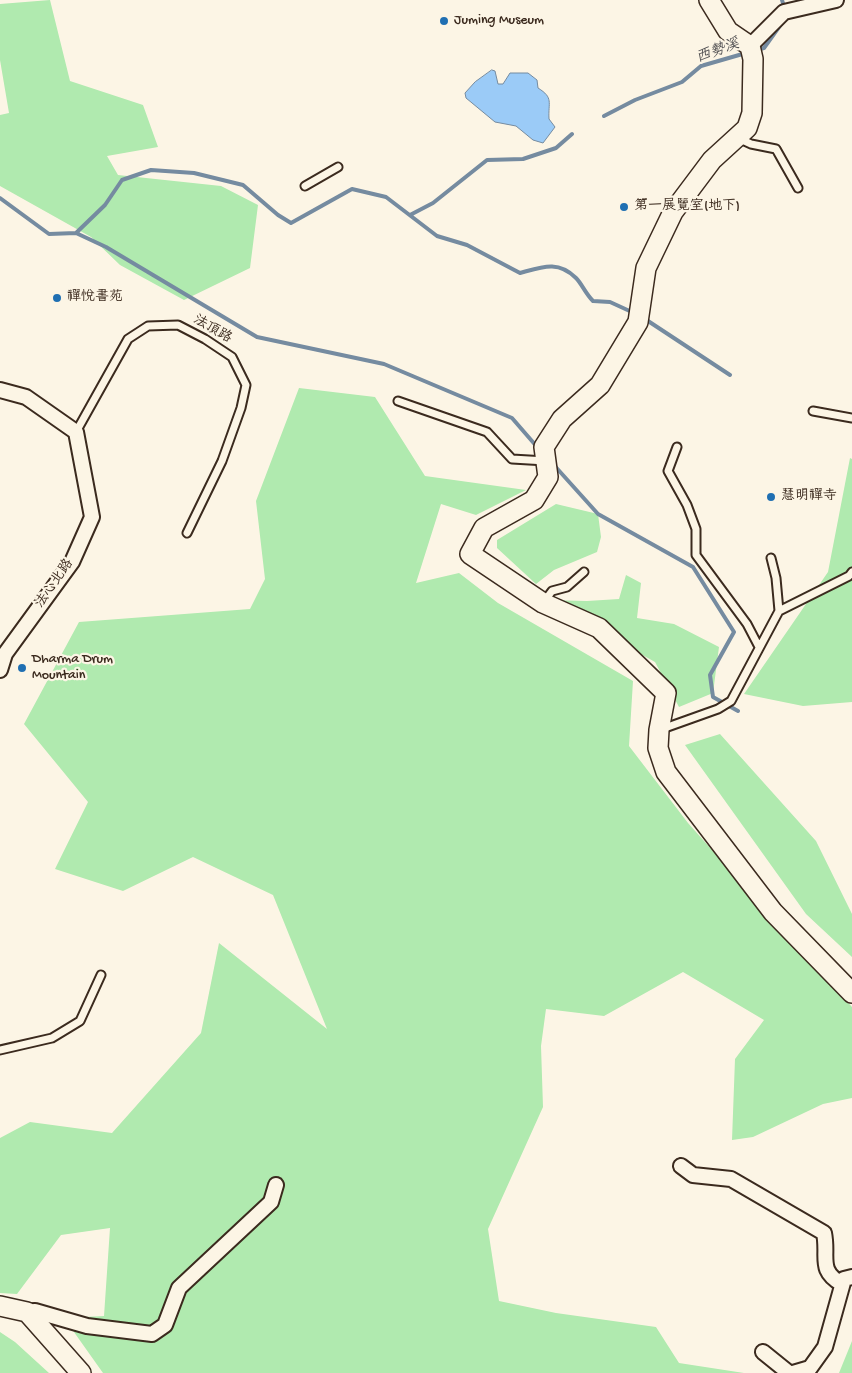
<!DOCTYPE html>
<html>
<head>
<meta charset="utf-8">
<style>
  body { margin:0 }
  canvas { display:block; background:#fcf5e5 }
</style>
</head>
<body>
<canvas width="852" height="1373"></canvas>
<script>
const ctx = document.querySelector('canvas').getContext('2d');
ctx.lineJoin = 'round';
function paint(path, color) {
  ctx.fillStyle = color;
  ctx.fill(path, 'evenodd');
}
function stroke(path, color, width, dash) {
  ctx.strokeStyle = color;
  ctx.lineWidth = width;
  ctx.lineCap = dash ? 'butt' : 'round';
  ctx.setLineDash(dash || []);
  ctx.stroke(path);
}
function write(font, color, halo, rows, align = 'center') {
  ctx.font = font + ' "Gochi Hand","LXGW WenKai TC",sans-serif';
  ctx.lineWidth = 4.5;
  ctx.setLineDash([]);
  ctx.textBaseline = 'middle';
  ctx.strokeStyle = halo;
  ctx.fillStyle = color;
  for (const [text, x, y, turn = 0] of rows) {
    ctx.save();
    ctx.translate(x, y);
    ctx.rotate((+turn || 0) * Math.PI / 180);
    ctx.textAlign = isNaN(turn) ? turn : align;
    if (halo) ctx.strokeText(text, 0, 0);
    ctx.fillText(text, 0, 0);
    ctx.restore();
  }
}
paint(new Path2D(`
  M50,0L70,81L143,105L158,147L107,156L118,175L221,186L258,205L250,268L184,300L120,265L91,237L0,186V115L9,113L0,60V4Z
  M299,388L375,397L425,476L526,490L476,515L441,504L416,583L459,573L498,603L633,681L629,746L688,823L852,1007V1098L823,1104L753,1137L732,1140L735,1059L764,1020L683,972L604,1016L546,1009L541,1046L543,1107L488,1229L499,1301L556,1313L656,1327L679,1363L744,1373H103L64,1318L104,1316L110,1228L61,1235L17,1294L0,1293V1138L30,1122L112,1133L201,1033L219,943L327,1029L273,895L193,857L123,891L55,869L88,802L24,724L79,622L250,609L265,579L256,501Z
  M850,458L852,459V702L803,706L744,694L828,572Z
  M556,504L598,514L601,537L597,552L554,570L536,584L497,548V540Z
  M626,575L641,583L637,618L674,624L719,647L713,693L679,707L655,662L545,600L587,601L619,599Z
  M720,734L816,841L852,914V957L806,914L685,745Z
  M0,1332L15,1342L49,1373H0Z
  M852,1341V1373H839Z`), '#b0eaaf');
const water = new Path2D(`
  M492,70L495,71L498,84H503L510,73H528L537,80L538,88C554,98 548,102 549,119L555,127L543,143L533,140L516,126L495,122L466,98L465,93L475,82Z`);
paint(water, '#9bcbf7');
stroke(water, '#758ba0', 1);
stroke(new Path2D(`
  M782,0L785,10
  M756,50L764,48L784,20
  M604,116L635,100L682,82L701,66L746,53
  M0,198L49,234L76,233L105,205L122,180L151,170L194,173L243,185L278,215L291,223L352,189L386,197L437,236L467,245L520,273C542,267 558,260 576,278C582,284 585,293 593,301L610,302L634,313
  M410,215L433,203L487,160L523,159L556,148L572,134
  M76,233L106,247L257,337L384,364L512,418L538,448
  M645,319L730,375
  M553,464L598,514L693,567L734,632L710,675L713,697L738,711`), '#758ba0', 4);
const lane = new Path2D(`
  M738,138L751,144L776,149L798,188
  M305,186L338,167
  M398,401L487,432L512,459L546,461
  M813,411L852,418
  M76,432L128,339L148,326L178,325L205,339L232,357L246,385L241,408L222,461L187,533
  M677,447L668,471L687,505L696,529V555L747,624L759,647
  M771,558L776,578L779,611
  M543,603L552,591L567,587L584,572
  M662,729L718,709L731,701L779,611L849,576L852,572
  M0,1050L52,1038L80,1021L101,975`);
const street = new Path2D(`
  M750,46L784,12L836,0
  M0,390L26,397L76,432L92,517L72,562L5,654L0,670
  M681,1166L693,1175L731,1179L824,1233C829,1257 817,1270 842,1284
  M27,1312L35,1311L87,1326L152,1334L165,1325L179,1288L271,1202L276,1185
  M763,1352L789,1373
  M793,1373L810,1368L825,1347L844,1279L852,1277`);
const secondary = new Path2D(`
  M709,0L728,31L750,46L753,59L752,113L747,128L712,160L673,212L646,268L638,322L600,385L562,419L544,447L548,477L534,500L484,528L470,554L543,603L599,628L666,693L659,730L658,748L666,772L773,912L852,993
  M0,1306L27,1312L81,1373`);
stroke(lane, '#3b2a1e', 11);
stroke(street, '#3b2a1e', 18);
stroke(secondary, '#3b2a1e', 22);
stroke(lane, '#fcf5e5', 7);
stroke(street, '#fcf5e5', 14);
stroke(secondary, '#fcf5e5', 19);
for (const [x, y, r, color] of [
  [444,21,5,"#1f6fb2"],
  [624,207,5,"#1f6fb2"],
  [57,298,5,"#1f6fb2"],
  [771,497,5,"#1f6fb2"],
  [22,668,5,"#1f6fb2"]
]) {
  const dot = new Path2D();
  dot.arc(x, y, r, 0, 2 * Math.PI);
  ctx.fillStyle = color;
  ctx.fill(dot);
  stroke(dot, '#fcf5e5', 2);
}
write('14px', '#3b2a1e', '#fcf5e5', [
  ["Juming Museum",454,21],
  ["第一展覽室(地下)",634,207],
  ["禪悅書苑",67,298],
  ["慧明禪寺",781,497],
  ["Dharma Drum",32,660],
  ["Mountain",32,676]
], 'left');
write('14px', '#3b2a1e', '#fcf5e5', [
  ["法頂路",212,330,30],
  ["法心北路",55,584,-55]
]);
write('italic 15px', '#535254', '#fcf5e5', [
  ["西勢溪",718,52,-20]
]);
</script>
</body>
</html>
